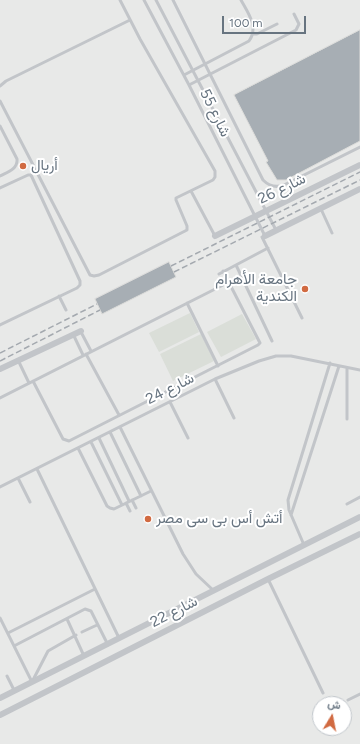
<!DOCTYPE html>
<html>
<head>
<meta charset="utf-8">
<style>
  body { margin:0 }
  #map { position:relative; width:360px; height:744px; overflow:hidden; background:#fafaf8; font-family:Figtree,Vazirmatn,sans-serif }
  canvas { display:block }
  .north { position:absolute; left:312px; top:696px; width:40px; height:40px; box-sizing:border-box; background:#fff; border:1px solid #c2c7cc; border-radius:50%; rotate:10deg; font-size:11px; font-weight:700; line-height:16px; text-align:center; color:#677480 }
  .north::after { content:''; display:block; margin:auto; width:14px; height:18px; background:#d16a41; clip-path:polygon(50% 0,100% 100%,50% 72%,0 100%) }
  .scale { position:absolute; left:222px; top:16px; width:84px; height:18px; box-sizing:border-box; border:2px solid #677480; border-top:0; padding-left:5px; font-size:12px; line-height:14px; white-space:nowrap; color:#677480; -webkit-text-stroke:3px #fff; paint-order:stroke }
</style>
</head>
<body>
<div id="map">
<canvas width="360" height="744"></canvas>
<div class="north">ش</div>
<div class="scale">100 m</div>
</div>
<script>
const ctx = document.querySelector('canvas').getContext('2d');
ctx.lineJoin = 'round';
function paint(path, color) {
  ctx.fillStyle = color;
  ctx.fill(path, 'evenodd');
}
function stroke(path, color, width, dash) {
  ctx.strokeStyle = color;
  ctx.lineWidth = width;
  ctx.lineCap = dash ? 'butt' : 'round';
  ctx.setLineDash(dash || []);
  ctx.stroke(path);
}
function write(font, color, halo, rows, align = 'center') {
  ctx.font = font + ' Figtree,Vazirmatn,sans-serif';
  ctx.lineWidth = 4;
  ctx.setLineDash([]);
  ctx.textBaseline = 'middle';
  ctx.strokeStyle = halo;
  ctx.fillStyle = color;
  for (const [text, x, y, turn = 0] of rows) {
    ctx.save();
    ctx.translate(x, y);
    ctx.rotate((+turn || 0) * Math.PI / 180);
    ctx.textAlign = isNaN(turn) ? turn : align;
    if (halo) ctx.strokeText(text, 0, 0);
    ctx.fillText(text, 0, 0);
    ctx.restore();
  }
}
paint(new Path2D(`
  M0,0H360V744H0ZM320,704H344V728H320Z`), '#e8e9e8');
paint(new Path2D(`
  M190,313L199,332L159,352L149,333Z
  M242,314L256,339L221,357L207,332Z
  M201,334L214,361L173,381L160,354Z`), '#daded8');
const building = new Path2D(`
  M360,30V141L286,180H277L266,162L268,161L234,95Z
  M169,262L176,277L102,314L95,299Z`);
paint(building, '#a7aeb4');
stroke(building, '#dcdcda', 1);
stroke(new Path2D(`
  M144,0L189,85L265,236
  M156,0L276,230
  M173,0L263,180C269,186 276,188 284,185L360,147
  M253,34H257L277,24
  M184,75L249,41C259,27 248,13 241,0
  M189,85L296,30L299,24L294,14
  M0,86L6,81L130,20
  M0,101L90,275L94,276L99,275L187,230V226L176,200V198L213,180L215,177V171L140,39L120,0
  M0,126L17,159C18,169 8,172 0,176
  M0,188L28,175H31L80,281V285L77,288L0,325
  M191,191L215,236
  M321,209L332,233
  M262,237L302,318
  M236,265L272,341
  M219,274L268,248
  M59,296L66,310
  M187,303L218,366
  M81,332L91,351
  M73,334L83,355
  M86,354L119,415
  M18,360L29,383
  M215,379L234,418
  M33,381L63,439L69,441L258,345L260,343L259,341L223,271
  M0,398L229,282
  M170,402L188,438
  M347,419V368
  M120,427L183,554L196,574L213,590
  M110,432L141,496
  M99,438L129,501
  M91,442L122,505
  M78,448L107,506L110,508L114,509L151,491
  M37,469L119,638
  M18,478L30,502
  M0,487L215,379L259,361L276,356H291L360,370
  M132,500L136,508
  M126,503L130,511
  M347,504L360,497
  M291,515L339,366
  M304,545L289,510L288,500L330,363
  M268,579L323,693
  M0,618L32,682
  M67,619L84,656
  M82,632L97,625
  M8,633L95,589
  M14,646L85,609L91,611L108,645
  M7,676L14,690
  M33,680L48,651L76,635
  M348,700L360,694`), '#c2c5c9', 3);
stroke(new Path2D(`
  M215,236L360,165
  M265,236L360,189
  M0,369L81,331
  M0,698L360,517
  M0,715L268,579L360,534`), '#c2c5c9', 6);
stroke(new Path2D(`
  M171,266L360,172
  M174,272L360,180
  M0,353L97,304
  M0,361L100,310`), '#a4a9af', 1.5, [6, 3]);
for (const [x, y, r, color] of [
  [23,166,4,"#d16a41"],
  [305,289,4,"#d16a41"],
  [148,519,4,"#d16a41"]
]) {
  const dot = new Path2D();
  dot.arc(x, y, r, 0, 2 * Math.PI);
  ctx.fillStyle = color;
  ctx.fill(dot);
  stroke(dot, '#fff', 1.5);
}
write('15px', '#677480', '#fff', [
  ["شارع 55",215,113,64],
  ["شارع 26",282,189,-26],
  ["شارع 24",170,389,-27],
  ["شارع 22",174,612,-27]
]);
write('15px', '#677480', '#fff', [
  ["أريال",31,166],
  ["جامعة الأهرام",297,280,"right"],
  ["الكندية",297,297,"right"],
  ["أتش أس بى سى مصر",156,519]
], 'left');
</script>
</body>
</html>
